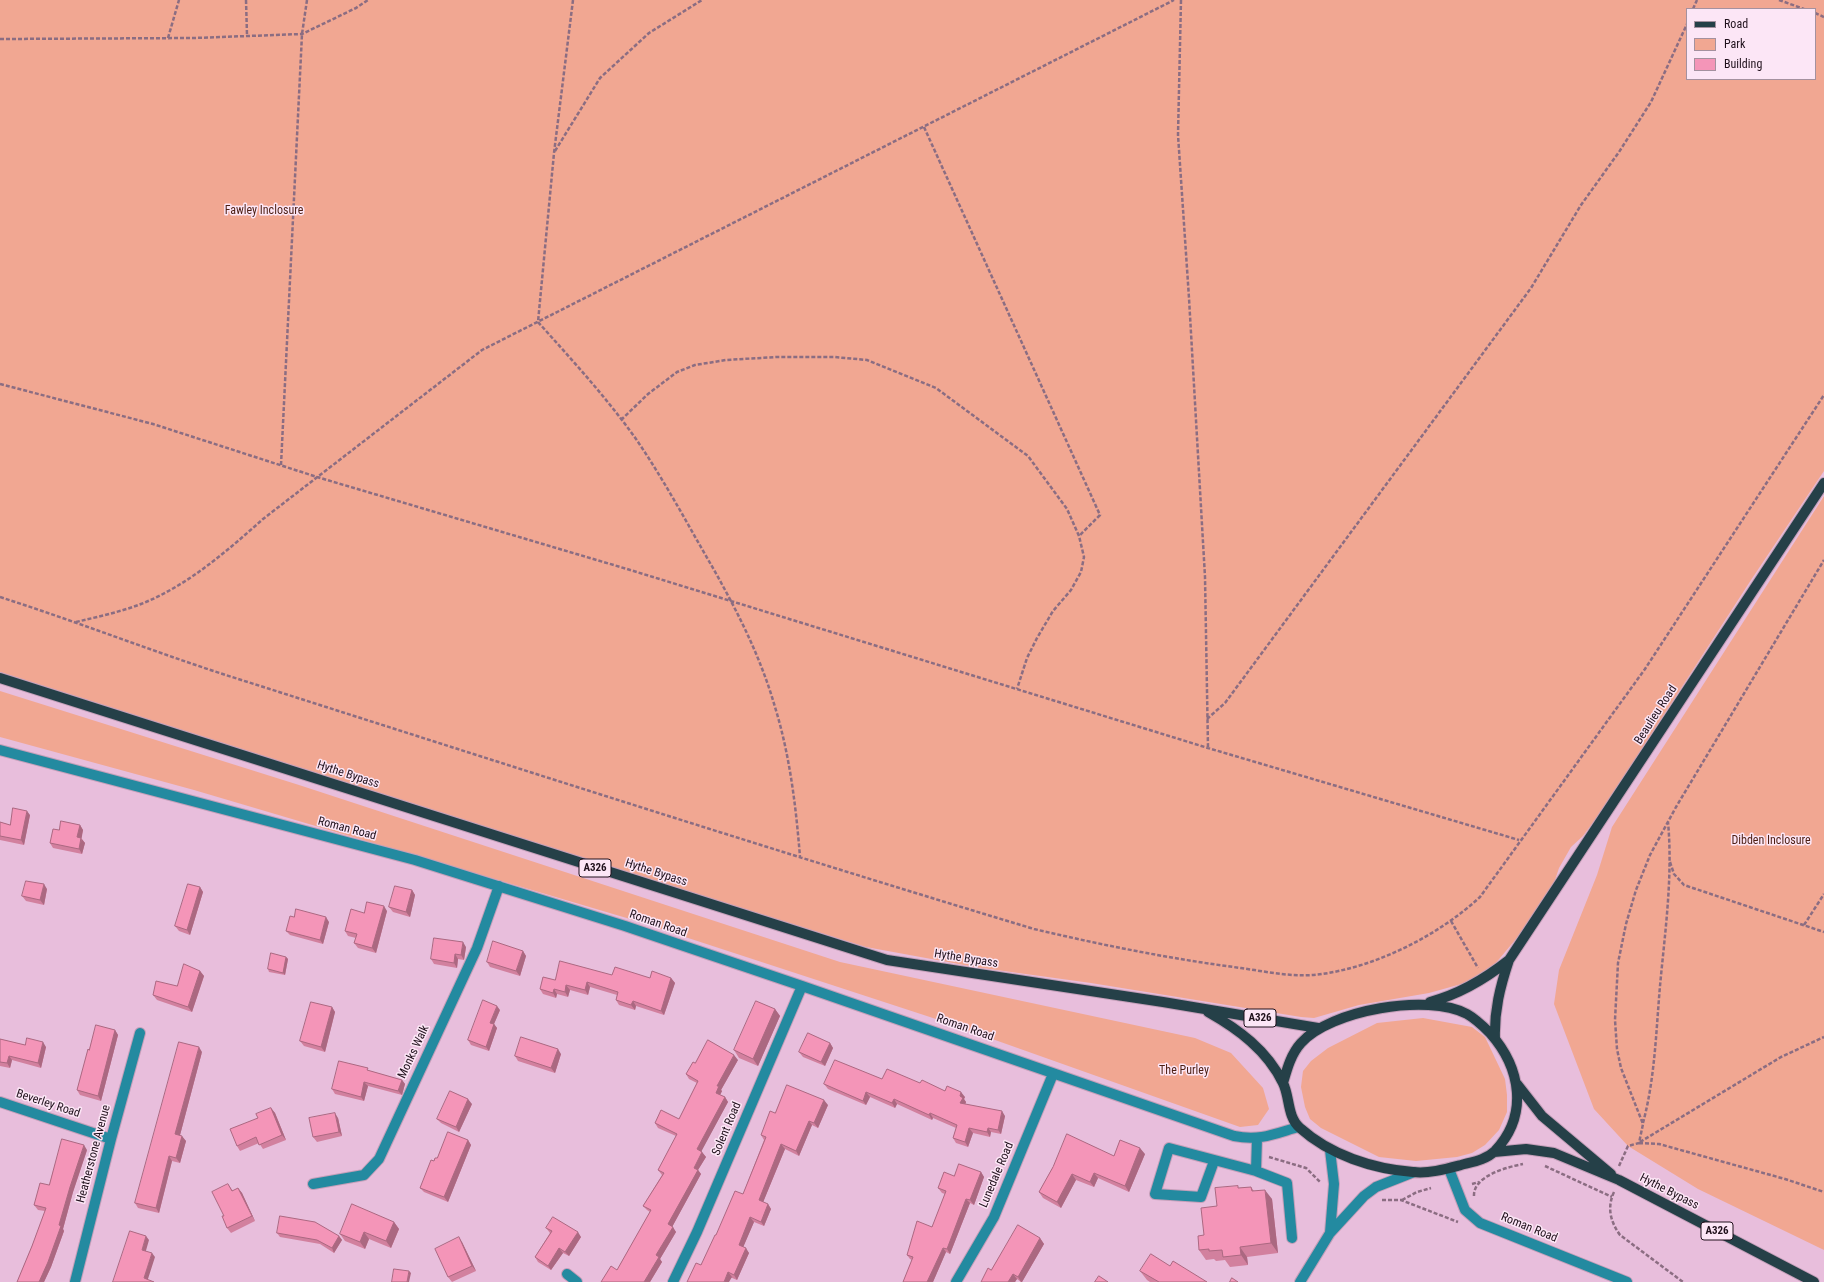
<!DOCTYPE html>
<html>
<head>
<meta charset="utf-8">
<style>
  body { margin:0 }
  #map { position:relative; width:1824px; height:1282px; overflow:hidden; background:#e8bedc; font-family:"Roboto Condensed",sans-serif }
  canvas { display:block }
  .legend { position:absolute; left:1686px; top:8px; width:130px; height:72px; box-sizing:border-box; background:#fce6f6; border:1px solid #a4919f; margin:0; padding:5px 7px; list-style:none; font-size:12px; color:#20111c }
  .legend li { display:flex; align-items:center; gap:8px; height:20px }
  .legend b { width:20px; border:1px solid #a4919f }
</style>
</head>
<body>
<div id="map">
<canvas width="1824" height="1282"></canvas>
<ul class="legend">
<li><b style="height:5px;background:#254048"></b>Road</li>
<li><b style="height:11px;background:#f1a792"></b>Park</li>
<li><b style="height:11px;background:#f495b8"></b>Building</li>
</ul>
</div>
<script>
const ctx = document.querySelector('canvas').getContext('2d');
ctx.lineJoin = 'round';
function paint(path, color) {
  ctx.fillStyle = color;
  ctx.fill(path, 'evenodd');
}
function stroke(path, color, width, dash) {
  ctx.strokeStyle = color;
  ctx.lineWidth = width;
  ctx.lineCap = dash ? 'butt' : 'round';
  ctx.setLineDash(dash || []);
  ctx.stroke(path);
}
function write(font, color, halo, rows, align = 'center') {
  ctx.font = font + ' "Roboto Condensed",sans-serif';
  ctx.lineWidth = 3;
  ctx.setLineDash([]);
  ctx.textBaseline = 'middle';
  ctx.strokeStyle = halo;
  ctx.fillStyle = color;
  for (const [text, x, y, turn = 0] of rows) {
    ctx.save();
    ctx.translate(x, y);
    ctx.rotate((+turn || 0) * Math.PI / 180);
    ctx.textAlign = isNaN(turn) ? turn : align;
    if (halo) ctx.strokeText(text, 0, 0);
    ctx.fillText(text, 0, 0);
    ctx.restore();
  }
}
paint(new Path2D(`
  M0,0H1824V471L1751,580L1603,809L1583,836L1571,847L1559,868L1554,883L1526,927L1495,964L1465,983L1429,993L1359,1005L1314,1018L1301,1017L1091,983L975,967L866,947L657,882L0,672ZM1687,9H1815V79H1687Z
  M1824,496V1250L1698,1189L1628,1146L1594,1109L1554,1004L1559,970L1597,875L1612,827Z
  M0,691L299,785L840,962L1195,1038L1231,1053L1263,1088L1269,1109L1258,1125L1240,1127L936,1019L630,919L194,790L0,737Z
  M1423,1018L1472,1027L1485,1037L1505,1079L1507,1095V1112L1499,1130L1485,1145L1472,1153L1457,1157L1416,1161L1379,1157L1321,1128L1310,1119L1305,1107L1301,1087L1303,1071L1311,1061L1328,1048L1377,1023Z`), '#f1a792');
const minor = new Path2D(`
  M0,750L415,860L625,926L802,986L1234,1136C1260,1141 1274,1134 1298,1127
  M0,1102L111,1139
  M1257,1138L1256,1171L1287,1183L1292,1238
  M1213,1164L1201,1197L1155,1194L1169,1148L1256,1171
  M1449,1169L1465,1210L1480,1223L1627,1282
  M313,1184L364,1175L379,1159L477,948L499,886
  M1330,1233L1334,1184L1330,1150
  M567,1274L577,1282
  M75,1282L111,1139L140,1033
  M673,1282L697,1232L802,986
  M956,1282L994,1217L1053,1074
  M1300,1282L1330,1233L1364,1196L1376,1187L1414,1172`);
const major = new Path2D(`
  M0,678L887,960L1163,1002L1318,1028
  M1430,1002C1460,994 1485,979 1509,960
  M1208,1012C1238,1029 1267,1050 1283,1083C1290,1097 1287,1117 1300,1128C1330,1155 1373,1169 1413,1172C1428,1174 1446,1169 1461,1165C1472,1162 1486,1160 1495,1151C1529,1115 1521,1068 1490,1033C1483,1026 1476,1019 1467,1014C1428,993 1330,1010 1301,1043C1291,1054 1287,1069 1283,1083
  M1495,1039C1494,1011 1500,987 1509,960L1824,483
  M1517,1084L1542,1116L1611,1174
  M1494,1152L1526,1149L1554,1153L1619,1180L1814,1282`);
stroke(minor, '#c49fb9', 12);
stroke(major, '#c49fb9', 12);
stroke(new Path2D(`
  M246,0L247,35
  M573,0L554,153L538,322C572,360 606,397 636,439C660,474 681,512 702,549C731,599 759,651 775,707C790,756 796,807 800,857
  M1181,0L1178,135L1189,298L1205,577L1208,748
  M1779,0L1804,9
  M1693,9L1697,0
  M1815,13L1824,17
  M168,38L179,0
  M0,39L194,38L302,34L356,8L368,0
  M924,127L1100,515L1079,536
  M555,151L600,78L649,33L702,0
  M0,384L153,424L317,477L627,569L1208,748L1519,840
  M621,420L648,394L677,372L695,365L726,360L777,357H834L867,360L936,388L1028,456L1067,509L1079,536L1084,557L1081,572L1071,590L1053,611L1037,638L1027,658L1017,689
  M281,465L302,34L307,0
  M0,597C78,622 154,652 232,677C499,762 765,848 1034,929C1102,945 1171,959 1241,968C1268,972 1295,978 1322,974C1378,966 1439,935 1480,897L1645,669L1824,395
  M76,622C97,617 120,612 141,604C187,586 226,552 263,519L482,350L1174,0
  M1207,719L1225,703L1531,288L1581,205L1619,152L1651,102L1687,24
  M1670,862L1674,874L1684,885L1824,932
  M1451,921L1478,968
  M1804,925L1824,894
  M1643,1123C1655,1078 1656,1032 1660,986C1665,932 1673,876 1668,822
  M1640,1142L1781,1057L1824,1037
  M1639,1143L1659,1144L1785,1179L1824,1192
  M1269,1157L1306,1168L1320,1182
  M1545,1166L1612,1197
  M1619,1166L1628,1146L1639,1143L1643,1124L1621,1068L1617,1049L1615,1020L1618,963L1626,924L1636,890L1650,855L1676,807L1824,560
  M1472,1184L1479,1182
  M1614,1192C1607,1207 1610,1221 1620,1235L1683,1282
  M1474,1196C1473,1176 1507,1167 1523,1164
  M1382,1200H1401L1458,1222
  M1402,1200L1417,1192L1431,1188`), '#8b6d82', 2.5, [4, 2]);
stroke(minor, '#238aa0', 10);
stroke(major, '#254048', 10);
paint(new Path2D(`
  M30,815L24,845L0,840V822L10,825Z
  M80,825L83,830L81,838L85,843L82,854L53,848L50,843L59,830Z
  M200,887L203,892L190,935L179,931L175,926Z
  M47,889L44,905L26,901L22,896Z
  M412,890L415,895L410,917L393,912L389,907Z
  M387,911L376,953L358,948L354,943L356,938L348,936L345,931L364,913Z
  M294,917L329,922L323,944L290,935L286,931Z
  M466,947L464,960L458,959L457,968L434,964L431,959Z
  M523,951L526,956L520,976L490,967L487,962Z
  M286,957L288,959L285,975L269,972L268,969Z
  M200,971L204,976L192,1012L157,1000L153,995L177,986Z
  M612,975L650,978H671L675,983L664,1015L636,1006L635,1010L619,1005L616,1000L617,995L590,987L588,995L570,990L568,997L557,994L556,998L543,994L540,989L555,980Z
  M332,1007L335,1012L325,1052L304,1046L300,1041Z
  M775,1009L780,1016L758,1066L739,1058L734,1050Z
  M500,1010L494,1024L497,1028L489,1051L471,1045L468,1040Z
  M115,1030L118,1035L101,1101L80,1095L77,1090L89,1050Z
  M0,1039L25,1045L46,1047L41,1068L12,1060L10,1068L0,1066Z
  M830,1043L833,1048L825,1066L803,1057L799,1052Z
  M202,1052L180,1135L186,1141L180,1163L172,1161L159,1213L138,1208L135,1203Z
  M561,1054L555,1073L518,1061L515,1056Z
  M738,1060L721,1090L722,1091L720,1095L725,1097L728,1102L701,1151L706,1157L698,1170L701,1174L672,1227L676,1232L660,1259L662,1262L650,1282H601L617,1270L650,1212L647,1210L643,1206L662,1175L658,1170L676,1136L658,1128L655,1123L679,1119L697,1083L689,1079L686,1074L695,1063Z
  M369,1071L402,1080L405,1084L402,1095L368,1086L364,1101L335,1094L332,1089Z
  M882,1079L920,1083L965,1097L964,1099L966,1102L965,1104L1005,1116L1001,1134L991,1132L990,1137L973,1133L968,1147L956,1143L953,1138L956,1128L933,1118L932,1120L897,1104L895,1108L870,1097L866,1105L828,1089L824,1084Z
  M472,1104L459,1132L441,1123L437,1119Z
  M828,1105L818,1128L812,1125L799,1156L785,1149L763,1202L768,1204L771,1209L764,1226L754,1222L743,1247L749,1253L737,1280L701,1265L716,1235L743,1194L764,1140L761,1135Z
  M271,1108L275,1113L286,1140L263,1149L259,1143L240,1151L237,1146L258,1118Z
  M338,1118L342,1136L317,1142L313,1137Z
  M468,1140L471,1145L448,1202L424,1192L420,1188L434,1161Z
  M87,1150L73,1192L63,1229L64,1231L51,1267L44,1282H17L32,1246L45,1211L38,1210L34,1205L49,1185Z
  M1145,1154L1129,1192L1098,1178L1094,1187L1076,1180L1061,1208L1043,1198L1039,1192L1053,1167L1114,1156Z
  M981,1172L984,1177L974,1205L970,1203L950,1254L946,1252L933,1282H903L912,1260L910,1259L907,1255L932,1227L945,1194L942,1193L938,1188L954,1176Z
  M228,1184L233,1191L238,1188L242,1193L255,1221L231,1233L227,1228L224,1216Z
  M1251,1187L1254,1191L1272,1199L1278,1253L1247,1257L1248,1265L1230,1267L1225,1260L1216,1261L1214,1259L1206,1260L1199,1250L1204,1235L1217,1206L1239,1188Z
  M394,1222L399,1229L391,1248L369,1239L365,1249L345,1241L340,1234Z
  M546,1228L581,1237L569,1256L563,1253L551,1270L538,1262L535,1257L550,1233Z
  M277,1233L339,1236L342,1240L334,1253L320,1244L280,1237Z
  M1040,1238L1044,1244L1022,1282H1021L1017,1279L1015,1282H981L991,1270Z
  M462,1242L476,1271L452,1282L448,1277Z
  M1170,1266L1207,1282H1150L1147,1280L1140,1271Z`), '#d2809e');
paint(new Path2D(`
  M27,811L30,815L24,845L21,840Z
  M80,825L83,830L81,842L77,837Z
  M81,838L85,843L82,854L79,849Z
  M44,884L47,889L44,905L40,900Z
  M200,887L203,892L190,935L187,930Z
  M412,890L415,895L410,917L406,912Z
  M384,906L387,911L376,953L372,948Z
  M326,917L329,922L323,944L320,940Z
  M463,942L466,947L464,960L461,955Z
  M523,951L526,956L520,976L516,971Z
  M455,954L458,959L457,968L454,963Z
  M286,957L288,959L285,975L283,973Z
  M200,971L204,976L192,1012L188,1007Z
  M671,978L675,983L664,1015L661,1011Z
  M587,982L590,987L588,995L585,990Z
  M566,985L570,990L568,997L565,992Z
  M554,989L557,994L556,998L553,993Z
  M633,1001L636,1006L635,1010L631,1005Z
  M497,1006L500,1010L494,1024L497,1028L489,1051L486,1047L490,1023Z
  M332,1007L335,1012L325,1052L321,1047Z
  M775,1009L780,1016L758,1066L753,1059Z
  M115,1030L118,1035L101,1101L98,1096Z
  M43,1042L46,1047L41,1068L38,1063Z
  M830,1043L833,1048L825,1066L821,1062Z
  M199,1047L202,1052L179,1139L175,1134Z
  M558,1049L561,1054L555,1073L551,1068Z
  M734,1055L738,1060L721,1090L722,1091L719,1097L716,1093L717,1086Z
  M9,1056L12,1060L10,1068L7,1063Z
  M402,1080L405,1084L402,1095L398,1091Z
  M364,1082L368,1086L364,1101L361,1097Z
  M866,1092L870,1097L866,1105L863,1101Z
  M961,1092L965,1097L964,1099L966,1102L964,1108L960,1103V1096Z
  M725,1097L728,1102L700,1154L697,1149Z
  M468,1099L472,1104L459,1132L456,1127Z
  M894,1099L897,1104L895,1108L892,1103Z
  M824,1100L828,1105L818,1128L814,1123Z
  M271,1108L275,1113L286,1140L282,1135Z
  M1002,1111L1005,1116L1001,1134L998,1130Z
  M335,1113L338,1118L342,1136L339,1132Z
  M930,1113L933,1118L932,1120L929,1115Z
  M809,1121L812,1125L799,1156L796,1151Z
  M969,1128L973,1133L968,1147L965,1142Z
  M988,1128L991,1132L990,1137L987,1132Z
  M182,1136L186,1141L180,1163L176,1158Z
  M468,1140L471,1145L448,1202L444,1197Z
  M781,1144L785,1149L762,1205L759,1200Z
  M84,1145L87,1150L73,1192L63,1229L64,1231L51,1267L44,1282H39L59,1225L70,1187Z
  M1140,1148L1145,1154L1129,1192L1125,1186Z
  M702,1152L706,1157L698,1170L701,1174L671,1229L668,1224L694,1168Z
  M169,1156L172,1161L159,1213L156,1208Z
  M981,1172L984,1177L974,1205L970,1200Z
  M1094,1173L1098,1178L1094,1187L1090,1182Z
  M1072,1174L1076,1180L1061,1208L1057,1202Z
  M238,1188L242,1193L255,1221L252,1216Z
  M1265,1190L1272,1199L1278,1253L1271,1243Z
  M966,1199L970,1203L950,1254L947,1249Z
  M768,1204L771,1209L764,1226L761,1222Z
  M750,1217L754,1222L742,1250L739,1245Z
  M394,1222L399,1229L391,1248L386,1241Z
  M673,1227L676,1232L660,1259L662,1262L650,1282H644L656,1255Z
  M364,1232L369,1239L365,1249L360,1242Z
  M578,1232L581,1237L569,1256L565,1252Z
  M146,1236L149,1240L145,1254L142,1250Z
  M339,1236L342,1240L334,1253L332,1248Z
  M459,1237L462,1242L476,1271L472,1266Z
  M1040,1238L1044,1244L1022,1282H1021L1018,1277Z
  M1240,1247L1247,1257L1248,1265L1241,1255Z
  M559,1248L563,1253L551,1270L548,1266Z
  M746,1248L749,1253L737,1280L734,1275Z
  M943,1248L946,1252L933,1282H927Z
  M152,1253L155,1257L147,1282L144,1278Z
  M409,1271L411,1273L409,1282H407Z
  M728,1272L732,1277L729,1282H724Z
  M1013,1274L1017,1279L1015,1282H1008Z`), '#ab6881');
const building = new Path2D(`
  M13,808L27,811L21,840L0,836V822L10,825Z
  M61,821L80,825L77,837L81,838L79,849L50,843L53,829L59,830Z
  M26,881L44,884L40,900L22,896Z
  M188,884L200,887L187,930L175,926Z
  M395,886L412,890L406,912L389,907Z
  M367,902L384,906L372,948L354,943L357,934L345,931L351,909L364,913Z
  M296,909L326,917L320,940L286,931L290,916L294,917Z
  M434,938L463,942L461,955L455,954L454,963L431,959Z
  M493,941L523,951L516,971L487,962Z
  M271,953L286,957L283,973L268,969Z
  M560,961L612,975L615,967L650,978L652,971L671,978L661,1011L633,1001L631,1005L616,1000L618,992L587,982L585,990L566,985L565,992L554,989L553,993L540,989L543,977L555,980Z
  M184,964L200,971L188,1007L153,995L156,981L177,986Z
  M483,1000L497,1006L490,1023L494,1024L486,1047L468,1040Z
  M756,1001L775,1009L753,1059L734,1050Z
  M311,1002L332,1007L321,1047L300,1041Z
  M96,1025L115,1030L98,1096L77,1090L88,1049L89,1050Z
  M808,1033L830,1043L821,1062L799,1052Z
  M521,1037L558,1049L551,1068L515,1056Z
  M27,1038L43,1042L38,1063L9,1056L7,1063L0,1062V1039L25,1045Z
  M708,1040L734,1055L717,1086H719L716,1093L725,1097L697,1149L702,1152L694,1168L698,1170L668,1224L673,1227L656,1255L659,1257L644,1282H601L611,1266L617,1270L651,1210L643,1206L664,1173L658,1170L677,1134L655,1123L661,1110L679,1119L698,1081L686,1074L693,1062L695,1063Z
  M179,1042L199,1047L175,1134L182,1136L176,1158L169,1156L156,1208L135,1203Z
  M835,1060L882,1079L887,1069L920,1083L922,1080L945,1091L947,1086L961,1092L960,1096L963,1098L960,1103L1002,1111L998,1130L988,1128L987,1132L969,1128L965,1142L953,1138L957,1125L930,1113L929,1115L894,1099L892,1103L866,1092L863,1101L824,1084Z
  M339,1061L368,1068L367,1070L402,1080L398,1091L364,1082L361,1097L332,1089Z
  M787,1085L824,1100L814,1123L809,1121L796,1151L781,1144L759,1200L768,1204L761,1222L750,1217L739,1245L746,1248L734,1275L728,1272L724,1282H687L696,1263L701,1265L715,1235H716L735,1191L743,1194L766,1137L761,1135L770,1111L775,1113Z
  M450,1091L468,1099L456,1127L437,1119Z
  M271,1108L282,1135L259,1145L256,1137L237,1146L230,1129L258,1118L256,1114Z
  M335,1113L339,1132L313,1137L309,1118Z
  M448,1132L468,1140L444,1197L420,1188L431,1160L434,1161L435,1158H437Z
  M1067,1134L1114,1156L1120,1140L1140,1148L1125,1186L1094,1173L1090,1182L1072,1174L1057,1202L1039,1192L1053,1167Z
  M62,1139L84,1145L70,1187L59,1225L61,1226L48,1262L39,1282H17L32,1246L46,1208L34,1205L40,1183L49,1185Z
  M959,1164L981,1172L970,1200L966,1199L947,1249L943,1248L927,1282H903L913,1257L907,1255L917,1221L932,1227L946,1191L938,1188L944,1172L954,1176Z
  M228,1184L232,1191L238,1188L252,1216L227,1228L222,1216H224L212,1192Z
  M1238,1186V1188L1251,1187L1252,1191L1265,1190L1271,1243L1240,1247L1241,1255L1223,1257L1222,1250L1209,1251V1249L1199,1250L1198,1236L1204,1235L1201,1208L1217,1206L1215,1188Z
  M352,1204L394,1222L386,1241L364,1232L360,1242L340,1234Z
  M280,1216L315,1222L339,1236L332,1248L317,1240L277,1233Z
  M553,1217L578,1232L565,1252L559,1248L548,1266L535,1257L552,1231L546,1228Z
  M1018,1225L1040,1238L1018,1277L1013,1274L1008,1282H981L988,1268L991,1270Z
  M130,1231L146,1236L142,1250L152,1253L144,1278L154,1282H113Z
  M459,1237L472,1266L448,1277L435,1249Z
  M1151,1254L1170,1266L1173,1261L1207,1282H1159L1140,1271Z
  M394,1269L409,1271L407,1282H392Z
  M1099,1276L1108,1282H1095Z
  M1232,1278L1238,1282H1230Z`);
paint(building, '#f495b8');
stroke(building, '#ab6881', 1);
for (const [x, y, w] of [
  [595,868,32],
  [1260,1018,32],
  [1717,1231,32]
]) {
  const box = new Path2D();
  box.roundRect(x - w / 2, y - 9, w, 18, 3);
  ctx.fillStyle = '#fce6f6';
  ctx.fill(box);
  stroke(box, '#20111c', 1);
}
write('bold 11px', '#20111c', null, [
  ["A326",595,868],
  ["A326",1260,1018],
  ["A326",1717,1231]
]);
write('12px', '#4c1e12', '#fce6f6', [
  ["Fawley Inclosure",264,211],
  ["Dibden Inclosure",1771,841],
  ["The Purley",1184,1071]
]);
write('12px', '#20111c', '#fce6f6', [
  ["Beaulieu Road",1656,715,-57],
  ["Hythe Bypass",348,775,18],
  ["Roman Road",347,829,15],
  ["Hythe Bypass",656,873,18],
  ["Roman Road",658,924,19],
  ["Hythe Bypass",966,959,9],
  ["Roman Road",965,1028,19],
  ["Monks Walk",414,1052,-65],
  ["Beverley Road",48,1104,18],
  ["Solent Road",727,1129,-67],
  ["Heatherstone Avenue",94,1154,-75],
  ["Lunedale Road",997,1175,-67],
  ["Hythe Bypass",1669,1192,27],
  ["Roman Road",1529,1228,22]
]);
</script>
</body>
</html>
